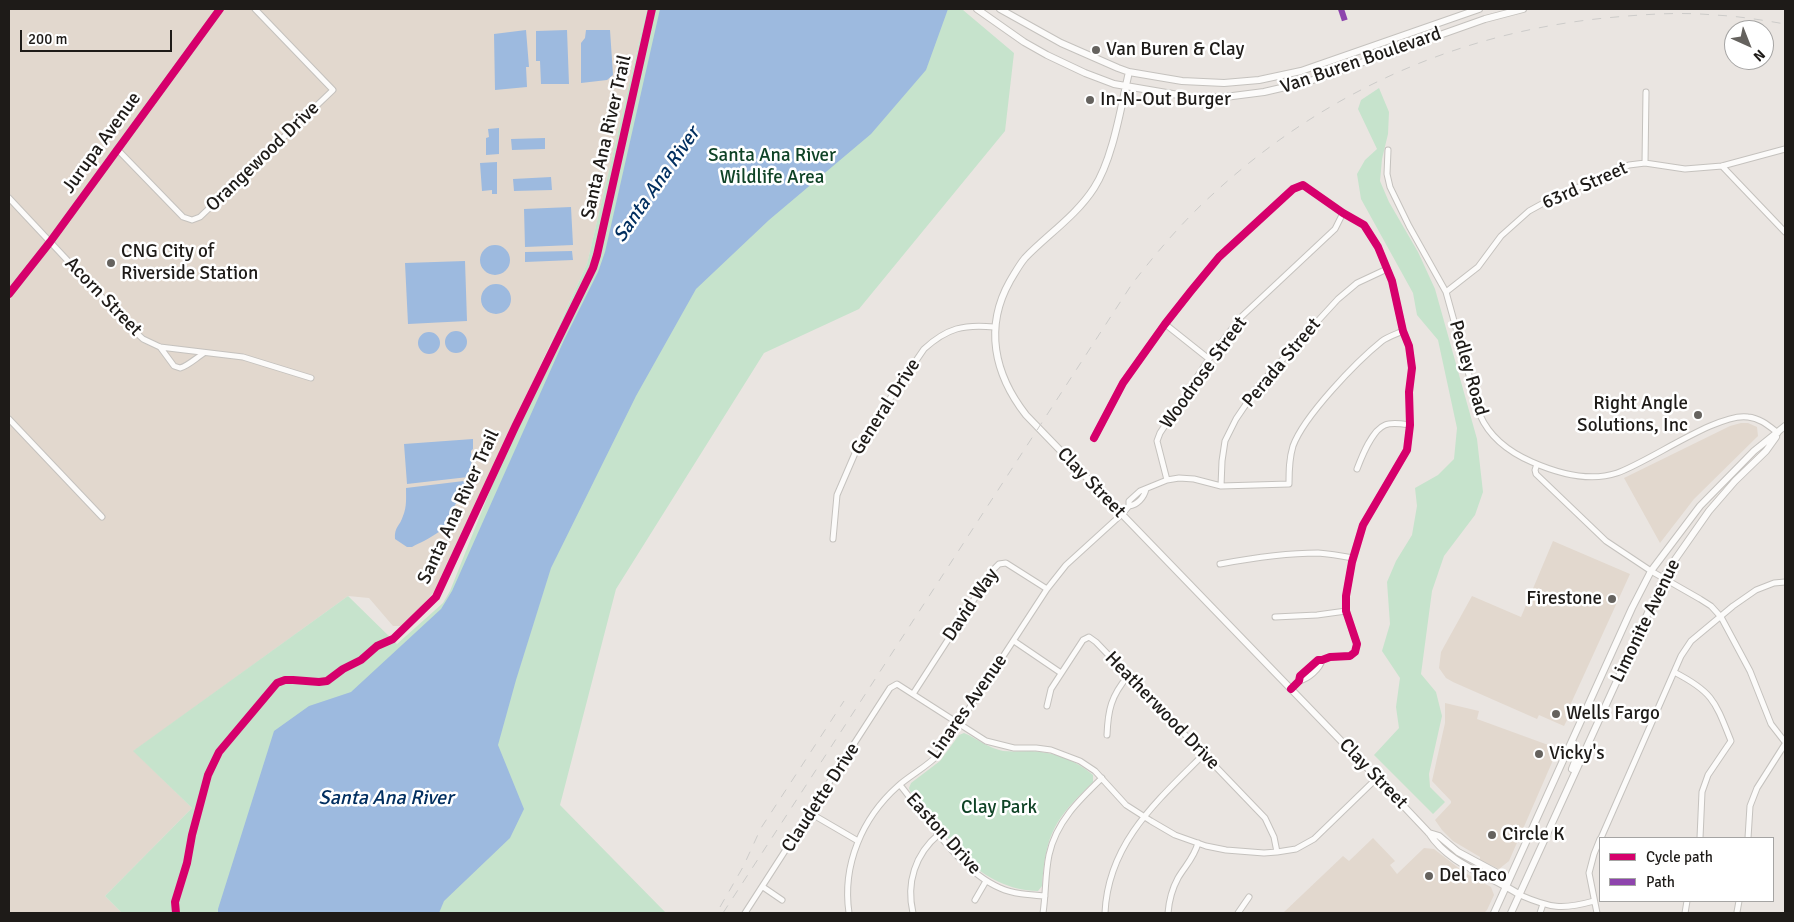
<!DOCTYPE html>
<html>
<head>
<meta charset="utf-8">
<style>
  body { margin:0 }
  #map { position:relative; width:1794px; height:922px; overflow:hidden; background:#eae5e1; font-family:Signika,sans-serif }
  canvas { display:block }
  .frame { position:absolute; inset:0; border:10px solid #1e1b18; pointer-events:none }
  .legend { position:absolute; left:1599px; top:837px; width:175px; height:65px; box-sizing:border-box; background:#fff; border:1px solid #a5a4a3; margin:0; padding:6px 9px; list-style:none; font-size:15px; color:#1e1b18 }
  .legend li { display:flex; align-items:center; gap:10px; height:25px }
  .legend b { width:25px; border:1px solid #a5a4a3 }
  .north { position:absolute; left:1724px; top:20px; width:50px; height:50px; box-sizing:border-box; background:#fff; border:1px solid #a5a4a3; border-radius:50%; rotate:136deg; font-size:14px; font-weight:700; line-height:20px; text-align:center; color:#1e1b18 }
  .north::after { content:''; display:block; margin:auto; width:18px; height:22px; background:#65625e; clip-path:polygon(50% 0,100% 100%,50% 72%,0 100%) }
  .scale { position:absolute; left:20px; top:30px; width:152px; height:22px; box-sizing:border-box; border:2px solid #1e1b18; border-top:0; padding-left:6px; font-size:15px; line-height:18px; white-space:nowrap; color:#1e1b18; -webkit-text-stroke:4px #fff; paint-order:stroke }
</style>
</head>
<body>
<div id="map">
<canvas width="1794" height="922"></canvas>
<div class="frame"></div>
<ul class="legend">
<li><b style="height:6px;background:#d6006c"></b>Cycle path</li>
<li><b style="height:6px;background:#8e44ad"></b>Path</li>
</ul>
<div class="north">N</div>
<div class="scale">200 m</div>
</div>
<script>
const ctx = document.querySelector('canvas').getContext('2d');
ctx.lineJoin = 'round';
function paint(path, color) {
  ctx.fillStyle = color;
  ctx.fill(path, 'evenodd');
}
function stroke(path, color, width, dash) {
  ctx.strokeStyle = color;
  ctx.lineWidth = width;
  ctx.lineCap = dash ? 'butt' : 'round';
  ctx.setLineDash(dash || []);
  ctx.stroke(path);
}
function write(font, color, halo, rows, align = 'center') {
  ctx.font = font + ' Signika,sans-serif';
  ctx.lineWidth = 5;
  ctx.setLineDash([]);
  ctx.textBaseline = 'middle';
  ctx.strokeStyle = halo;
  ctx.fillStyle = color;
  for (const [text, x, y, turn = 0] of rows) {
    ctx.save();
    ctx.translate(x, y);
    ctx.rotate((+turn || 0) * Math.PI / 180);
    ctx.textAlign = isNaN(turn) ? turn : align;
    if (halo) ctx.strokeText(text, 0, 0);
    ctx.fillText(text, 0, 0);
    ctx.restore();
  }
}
paint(new Path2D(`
  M9,9H647L587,264L439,586L404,626H393L369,598L348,596L134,751L192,808L105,896L122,913H9Z
  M1741,423H1748L1757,427L1758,436L1694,499L1660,543L1624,478L1730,426Z
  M1553,541L1630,574L1573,699L1565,716L1568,718L1564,726L1539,715L1537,719L1453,682L1446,678L1439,668L1441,652L1472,596L1521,617Z
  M1445,703L1479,711L1477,719L1551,746L1557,751L1509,861L1499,869L1480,860V857L1453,841L1442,830L1435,820L1451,803V801L1432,781L1445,723Z
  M1373,838L1395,861L1390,865L1397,874L1424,848L1434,849L1465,873L1491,887L1494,895L1487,910L1484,913H1283L1343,856L1349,861Z`), '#e2d8ce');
paint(new Path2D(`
  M647,9H965L963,10L1014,53L1005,131L859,309L764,353L616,589L560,805L666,913H122L105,896L192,808L133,751L348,596L397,644L443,603L450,591L532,385L587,264Z
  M1379,88L1389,112L1388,134L1382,159L1380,181L1389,202L1418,252L1435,289L1477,439L1483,492L1475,515L1444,556L1432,591L1421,674L1436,692L1442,716L1429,774L1430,787L1445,802L1433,814L1374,755L1399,728L1396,707L1400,678L1382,651L1390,624L1387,582L1396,561L1412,535L1417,506L1415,488L1438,475L1454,459L1457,428L1438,340L1417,315L1413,293L1361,199L1357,174L1365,160L1377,149L1358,109L1361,100Z
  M964,733C978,739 988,748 1003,751C1013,752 1022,751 1031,751C1053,752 1076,760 1093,775V782C1055,819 1046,832 1042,886L1038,891C1010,891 985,877 965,859L910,791L909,788L911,783L940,761L959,735Z`), '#c6e3cc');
paint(new Path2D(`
  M660,9H948L926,70L871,134L769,220L696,289L636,396L551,568L516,680L498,745L524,809L510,838L444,901L439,913H218V909L274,731L309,706L351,692L441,609L452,591L564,340L598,272L605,252Z
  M526,30L529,67H526L527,87L495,90L494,34Z
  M567,30L569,84H541L540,61H536V31Z
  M586,30H610L613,75L607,80L581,83V43L585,38Z
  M499,128V154L486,155V138L489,137L488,129Z
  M545,138V149L512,150L511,139Z
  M497,162V194H492V190L482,191L480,163Z
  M551,177L552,190L514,191L513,179Z
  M571,207L573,245L525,247L524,209Z
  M480 260a15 15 0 1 1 30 0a15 15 0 1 1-30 0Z
  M572,251L573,260L525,262V252Z
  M465,261L467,321L408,324L405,263Z
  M481 299a15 15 0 1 1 30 0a15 15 0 1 1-30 0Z
  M445 342a11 11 0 1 1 22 0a11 11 0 1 1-22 0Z
  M418 343a11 11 0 1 1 22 0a11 11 0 1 1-22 0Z
  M473,439V449L471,451L472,461L468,477L407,484L404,444Z
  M472,480L453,508C457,527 425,540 412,547H407L395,539C394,527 400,526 403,516C407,507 406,497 406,488Z`), '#9dbadf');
const minor = new Path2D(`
  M117,149L183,217L192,220L200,217L333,90L255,9
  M1388,150L1387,174L1390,187L1409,226L1446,292L1480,415C1490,438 1509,452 1532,462C1557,473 1590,482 1617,473C1649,462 1719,412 1748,417C1760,418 1769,426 1778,433
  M1645,163L1646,92
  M1722,166L1785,232
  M9,198L128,325L143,339L160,347L243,357L311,378
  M1446,292L1478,267L1501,236L1529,211L1549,200L1629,165L1645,163L1685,169L1722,166L1785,149
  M1165,324L1209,359
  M160,347L174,366L180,368C188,366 196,358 204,353
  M9,419L102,517
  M1094,438L1123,383L1165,324L1191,291L1219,257L1293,189L1303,185L1343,213L1364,225L1378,247L1392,281L1403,331L1409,346L1412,368L1409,392L1410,425L1407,450L1363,525L1352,562L1346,596V611L1357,644L1355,652L1350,656L1330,657L1322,660H1318L1300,676L1299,681L1291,689
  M1537,464L1535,470L1536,474L1606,541L1651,571L1700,599L1711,606L1721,617L1750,671L1771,724L1785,742
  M1357,469C1362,456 1372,430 1385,425C1392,422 1403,424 1410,425
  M1167,480L1157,441L1160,433L1209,359L1240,318L1335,229L1343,213
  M1221,486L1222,461L1225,441L1236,419L1259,385L1338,299L1357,283L1387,269
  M1129,506C1137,505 1144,498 1146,489
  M833,539L837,495L859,444L924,349C947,328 964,324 994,327
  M1220,564C1252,558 1285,553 1318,553C1330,554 1342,556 1353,558
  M1275,617L1317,615L1346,611
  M1014,641L1061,673
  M1674,672C1713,692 1715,701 1731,741L1708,775L1702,792L1700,838
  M1299,681C1308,679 1320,669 1322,660
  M913,694L993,570L999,564L1006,563L1047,589
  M1047,706L1051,689L1083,640L1089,637L1096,642L1265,818L1274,837L1277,852
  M1107,735C1108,710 1111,696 1128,676
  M900,785C927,818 960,871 1000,888C1013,894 1030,895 1045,896
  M810,813L858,841
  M1601,838L1681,656L1691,641L1733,606L1756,590L1774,583L1785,582
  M1748,838L1750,806L1757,788L1785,744
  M763,887L782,900
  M1520,895C1550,908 1562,910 1594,901
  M975,900L986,881
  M1737,912L1739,901
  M745,913L890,688L897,684L986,741L1014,748H1036L1051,750L1080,761L1095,771L1126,805L1151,821L1175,835L1206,846L1226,850L1264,853L1277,852L1296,849L1314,839L1377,778
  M849,913C842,865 862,818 898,786C912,774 928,766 940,753L1047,589L1066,565L1122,514L1129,506V501L1140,491L1167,480L1179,478L1194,479L1221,486L1289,484C1289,471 1289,459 1293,446C1304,416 1356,362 1382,341C1387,337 1396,334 1403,331
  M913,913C906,883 915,854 939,834
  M1043,913C1046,894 1045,874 1049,855C1056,822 1079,800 1102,778
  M1105,913C1108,843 1157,801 1204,754
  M1168,913C1169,901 1172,889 1178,878C1185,866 1194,858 1198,843
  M1238,913L1249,897
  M1540,913L1543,904
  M1597,913L1589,873L1594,854L1600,839
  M1685,913L1687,901`);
const major = new Path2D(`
  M977,9L1024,42L1047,55L1085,73L1114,84L1190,97H1225L1264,92L1307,82L1485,19L1523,9
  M1000,9L1061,43L1118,68L1129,72L1182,81L1224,83L1259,80L1301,71L1479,9
  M1129,72C1121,106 1113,159 1094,188C1076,216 1047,235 1025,258C1019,265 1015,273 1010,281C984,327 994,374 1026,415L1377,778L1429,833C1449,865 1490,875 1520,895
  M9,294L50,242L220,9
  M1572,741C1580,753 1577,756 1572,769
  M1429,833L1439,836L1458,852L1501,875L1506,886
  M1494,913L1632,608L1651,571L1700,506L1754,451L1785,426
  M1511,913L1667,571L1709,511L1735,481L1766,451L1776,437`);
stroke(minor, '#c5c2be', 7);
stroke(major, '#c5c2be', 8);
stroke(minor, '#fcfbfa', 5);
stroke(major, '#fcfbfa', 6);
stroke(new Path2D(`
  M720,907L743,867L761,828L844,701
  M723,913L1132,284C1157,252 1183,221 1213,194C1326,90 1464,30 1616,17C1649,14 1682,12 1714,15C1738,16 1762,20 1785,24`), '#cccbc9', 1, [9, 9]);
stroke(new Path2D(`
  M1341,9L1345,21`), '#8e44ad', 6, [12, 6]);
stroke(new Path2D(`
  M9,294L50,242L220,9
  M1094,438L1123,383L1165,324L1191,291L1219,257L1293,189L1303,185L1343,213L1364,225L1378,247L1392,281L1403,331L1409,346L1412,368L1409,392L1410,425L1407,450L1363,525L1352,562L1346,596V611L1357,644L1355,652L1350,656L1330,657L1322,660H1318L1300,676L1299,681L1291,689
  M176,913L175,902L187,863L192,835L208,775L219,752L277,683L285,680H293L319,682L327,681L343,669L361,660L377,646L393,639L436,597L515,427L593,268L597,255L652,9`), '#d6006c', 8);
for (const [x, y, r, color] of [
  [1096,50,5,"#65625e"],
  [1090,100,5,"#65625e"],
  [111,263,5,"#65625e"],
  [1698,415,5,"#65625e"],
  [1612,599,5,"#65625e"],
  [1556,714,5,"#65625e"],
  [1539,754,5,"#65625e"],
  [1492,835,5,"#65625e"],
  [1429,876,5,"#65625e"]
]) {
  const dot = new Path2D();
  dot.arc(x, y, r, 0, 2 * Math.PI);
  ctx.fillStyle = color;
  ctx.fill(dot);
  stroke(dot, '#fff', 2);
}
write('19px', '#1e1b18', '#fff', [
  ["Van Buren & Clay",1106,50],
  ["In-N-Out Burger",1100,100],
  ["CNG City of",121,252],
  ["Riverside Station",121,274],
  ["Right Angle",1688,404,"right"],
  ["Solutions, Inc",1688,426,"right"],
  ["Firestone",1602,599,"right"],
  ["Wells Fargo",1566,714],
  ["Vicky's",1549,754],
  ["Circle K",1502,835],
  ["Del Taco",1439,876]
], 'left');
write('19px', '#1e1b18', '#fff', [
  ["Van Buren Boulevard",1361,61,-19],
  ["Santa Ana River Trail",607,137,-77],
  ["Jurupa Avenue",102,143,-54],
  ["Orangewood Drive",263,157,-44],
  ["63rd Street",1585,186,-24],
  ["Acorn Street",103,297,46],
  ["Perada Street",1282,363,-50],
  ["Pedley Road",1468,368,74],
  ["Woodrose Street",1204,373,-54],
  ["General Drive",886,407,-57],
  ["Clay Street",1091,483,46],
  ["Santa Ana River Trail",459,507,-65],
  ["David Way",971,605,-56],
  ["Limonite Avenue",1646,621,-64],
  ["Linares Avenue",968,707,-55],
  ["Heatherwood Drive",1162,711,46],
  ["Clay Street",1373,774,46],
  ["Claudette Drive",821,798,-57],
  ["Easton Drive",943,834,48]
]);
write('19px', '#0f4326', '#fff', [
  ["Santa Ana River",772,156],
  ["Wildlife Area",772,178],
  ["Clay Park",999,808]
]);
write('italic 20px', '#022f60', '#fff', [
  ["Santa Ana River",657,185,-55],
  ["Santa Ana River",386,799]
]);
</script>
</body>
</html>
